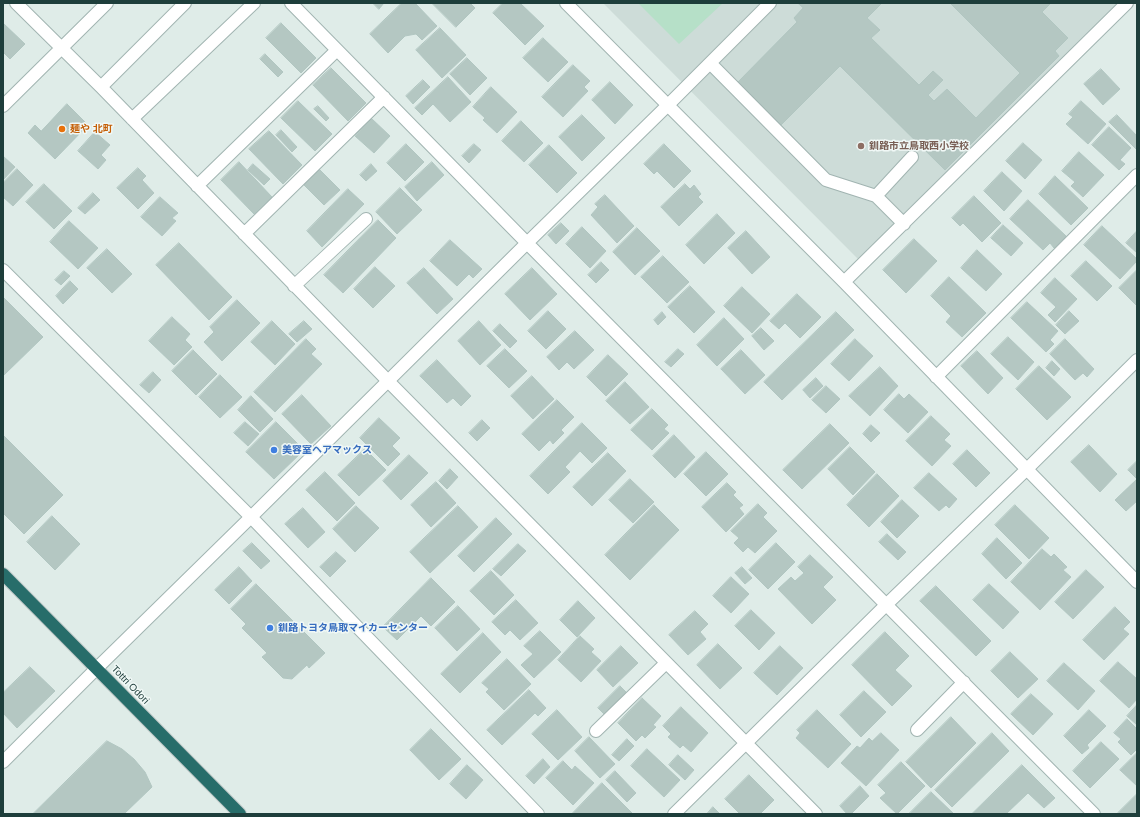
<!DOCTYPE html>
<html>
<head>
<meta charset="utf-8">
<style>
  body { margin:0 }
  #map { position:relative; width:1140px; height:817px; overflow:hidden; background:#dfece8; font-family:Arial,sans-serif }
  canvas { display:block }
  .frame { position:absolute; inset:0; border:4px solid #1e3e3b; pointer-events:none }
</style>
</head>
<body>
<div id="map">
<canvas width="1140" height="817"></canvas>
<div class="frame"></div>
</div>
<script>
const ctx = document.querySelector('canvas').getContext('2d');
ctx.lineJoin = 'round';
function paint(path, color) {
  ctx.fillStyle = color;
  ctx.fill(path, 'evenodd');
}
function stroke(path, color, width, dash) {
  ctx.strokeStyle = color;
  ctx.lineWidth = width;
  ctx.lineCap = dash ? 'butt' : 'round';
  ctx.setLineDash(dash || []);
  ctx.stroke(path);
}
function write(font, color, halo, rows, align = 'center') {
  ctx.font = font + ' Arial,"Noto Sans JP",sans-serif';
  ctx.lineWidth = 3;
  ctx.setLineDash([]);
  ctx.textBaseline = 'middle';
  ctx.strokeStyle = halo;
  ctx.fillStyle = color;
  for (const [text, x, y, turn = 0] of rows) {
    ctx.save();
    ctx.translate(x, y);
    ctx.rotate((+turn || 0) * Math.PI / 180);
    ctx.textAlign = isNaN(turn) ? turn : align;
    if (halo) ctx.strokeText(text, 0, 0);
    ctx.fillText(text, 0, 0);
    ctx.restore();
  }
}
paint(new Path2D(`
  M603,3H1118L1094,31L860,261Z`), '#cddcd8');
paint(new Path2D(`
  M638,3H723L679,44Z`), '#b6e0c8');
const building = new Path2D(`
  M373,3H384L379,9Z
  M402,3H415L437,26L422,40L416,34L405,36L388,53L370,34Z
  M432,3H470L475,8L456,27Z
  M503,3H520L544,26L525,45L493,13Z
  M798,3H882L867,18L880,30L871,38L919,85L933,71L943,80L928,95L934,101L947,89L976,118L1020,73L950,3H1051L1042,12L1068,38L1055,51L1059,56L945,170L840,66L781,125L738,82L797,22L794,18L803,8Z
  M3,23L25,44L10,59L3,52Z
  M281,23L316,58L301,73L266,38Z
  M440,28L466,55L442,78L416,50Z
  M543,38L568,62L548,82L523,58Z
  M265,54L283,72L278,77L260,59Z
  M467,58L487,78L470,95L450,74Z
  M573,65L590,81L584,87L588,91L563,117L542,97Z
  M331,68L366,103L348,121L313,85Z
  M1101,69L1120,89L1103,105L1084,84Z
  M448,77L471,102L450,122L433,104L422,115L415,108Z
  M423,80L430,87L413,104L406,96Z
  M610,82L633,105L615,124L592,100Z
  M491,87L517,112L497,133L483,120L485,118L473,107Z
  M298,101L332,134L315,151L281,118Z
  M1081,101L1106,124L1088,144L1066,124L1073,117L1069,114Z
  M67,104L88,125L55,159L28,133L35,125L41,131Z
  M318,106L329,118L326,121L314,109Z
  M582,115L605,138L582,161L559,137Z
  M1117,115L1137,136V150L1109,122Z
  M371,118L390,136L374,153L355,136Z
  M521,121L543,143L524,162L502,141Z
  M1109,127L1131,148L1120,160L1125,164L1119,170L1092,145Z
  M281,130L297,147L292,152L276,135Z
  M269,131L302,165L283,184L249,149Z
  M95,132L110,145L101,155L106,160L98,169L78,151Z
  M1023,143L1042,160L1025,179L1006,161Z
  M406,144L424,162L405,181L387,163Z
  M474,144L481,150L469,163L462,156Z
  M664,144L691,171L674,188L657,171L654,174L644,164Z
  M549,145L577,173L557,193L529,165Z
  M1079,152L1104,175L1083,197L1071,186L1075,182L1062,171Z
  M3,156L15,167L3,180Z
  M239,162L272,197L254,214L221,180Z
  M432,162L444,175L417,201L405,187Z
  M253,164L270,179L264,185L248,170Z
  M371,164L377,171L366,181L360,175Z
  M138,168L146,176L142,180L154,193L138,209L117,188Z
  M318,168L340,190L324,205L303,184Z
  M17,169L33,185L13,206L3,197V183Z
  M1002,172L1022,191L1004,211L984,191Z
  M1055,176L1088,208L1071,225L1039,194Z
  M44,184L72,211L54,229L26,202Z
  M685,184L690,189L694,185L701,194L698,197L703,202L679,226L661,207Z
  M400,188L422,210L397,234L376,212Z
  M348,189L364,204L322,247L307,231Z
  M93,193L100,200L85,214L78,208Z
  M605,195L634,226L617,243L591,215L598,207L595,204Z
  M974,196L1001,223L982,242L963,223L960,226L952,218Z
  M160,197L178,213L172,218L176,221L162,236L141,217Z
  M1028,200L1066,236L1054,248L1050,243L1043,250L1010,219Z
  M717,214L735,233L704,264L686,245Z
  M378,220L396,238L343,293L324,275Z
  M69,221L98,248L78,269L50,242Z
  M561,223L569,231L556,244L548,235Z
  M1003,225L1023,243L1011,256L991,238Z
  M1102,226L1137,259V261L1120,279L1084,245Z
  M582,227L606,251L590,268L566,244Z
  M637,228L660,251L635,275L613,252Z
  M746,231L770,257L752,274L728,248Z
  M1137,231V253L1126,243Z
  M914,239L937,261L906,293L883,270Z
  M450,240L482,269L473,278L469,274L457,286L430,261Z
  M179,243L232,297L209,320L156,265Z
  M107,249L132,274L112,293L87,268Z
  M977,250L1002,274L986,291L961,268Z
  M663,256L689,282L667,303L641,277Z
  M1086,261L1112,286L1097,301L1071,276Z
  M601,262L609,270L596,283L588,275Z
  M375,267L395,286L373,308L354,289Z
  M424,268L453,299L437,314L407,283Z
  M532,268L557,294L530,320L505,294Z
  M1137,270V306L1119,288Z
  M64,271L70,276L61,285L55,280Z
  M949,277L986,313L962,337L946,322L951,316L931,296Z
  M1055,278L1077,299L1055,322L1048,315L1056,307L1041,293Z
  M70,281L78,289L63,304L56,296Z
  M690,286L715,312L694,333L668,307Z
  M742,287L770,314L752,333L724,306Z
  M797,294L821,317L800,338L785,323L779,329L770,321Z
  M3,297L43,337L3,376Z
  M237,300L260,323L222,361L204,342L214,332L210,327Z
  M1027,302L1058,331L1050,340L1054,344L1046,352L1011,318Z
  M548,311L566,329L546,349L528,331Z
  M1069,311L1079,321L1065,334L1056,325Z
  M662,312L666,317L658,325L654,320Z
  M836,312L854,330L782,400L764,382Z
  M172,317L190,334L185,340L192,347L174,365L149,341Z
  M724,318L744,339L717,366L697,345Z
  M272,321L295,344L275,365L251,342Z
  M304,321L312,329L297,342L289,334Z
  M479,321L501,345L480,365L458,341Z
  M500,324L517,341L510,348L493,331Z
  M761,328L774,341L764,350L752,336Z
  M575,331L594,350L574,369L567,362L559,370L547,357Z
  M1008,337L1034,362L1018,380L991,354Z
  M306,339L316,349L311,354L322,364L275,412L254,392Z
  M855,339L873,356L849,381L831,364Z
  M1065,339L1094,369L1087,377L1083,373L1075,380L1050,354Z
  M505,349L527,371L509,388L487,366Z
  M678,349L684,354L671,367L665,362Z
  M193,350L217,374L196,395L172,371Z
  M741,350L765,375L745,394L721,369Z
  M977,351L1003,378L988,394L961,366Z
  M608,355L628,374L606,396L587,377Z
  M437,360L471,396L461,406L453,398L447,403L420,376Z
  M1052,361L1060,369L1054,376L1046,368Z
  M1039,366L1071,397L1047,420L1016,389Z
  M880,367L898,386L870,416L849,396Z
  M153,372L161,380L149,393L140,385Z
  M220,375L242,397L220,418L199,397Z
  M532,376L554,399L533,419L511,396Z
  M816,378L823,386L810,398L803,390Z
  M625,382L649,407L630,424L606,401Z
  M826,386L840,399L826,413L812,400Z
  M899,394L904,399L909,394L928,412L908,433L884,410Z
  M302,395L331,426L311,444L282,414Z
  M251,396L273,419L260,432L238,410Z
  M557,400L574,417L561,430L564,433L553,444L550,440L539,451L522,434Z
  M652,409L668,425L664,429L669,433L652,450L631,430Z
  M931,416L950,434L944,440L951,446L932,466L906,441Z
  M379,418L400,438L392,446L400,454L388,466L360,438Z
  M482,420L490,428L477,441L469,433Z
  M245,422L259,434L248,446L234,433Z
  M276,422L304,450L274,479L246,452Z
  M582,423L607,448L592,463L580,451L565,467L570,472L548,494L530,476Z
  M830,424L849,443L802,489L783,470Z
  M871,425L880,433L871,442L863,434Z
  M3,435L63,495L24,534L3,513Z
  M674,435L695,457L675,478L653,456Z
  M1089,445L1117,474L1100,492L1071,462Z
  M850,447L875,472L853,495L828,469Z
  M365,449L386,470L359,496L338,475Z
  M967,450L990,473L976,487L953,464Z
  M706,452L728,474L706,496L684,474Z
  M608,453L626,471L592,506L573,487Z
  M409,455L428,473L401,500L383,481Z
  M1137,461V501L1126,511L1115,500L1137,479L1128,470Z
  M450,469L458,477L447,489L439,481Z
  M325,472L355,503L337,521L306,490Z
  M929,473L957,499L949,508L946,505L939,511L914,488Z
  M877,474L899,496L869,527L847,505Z
  M630,479L654,502L633,523L609,500Z
  M436,482L456,503L431,527L411,505Z
  M727,483L736,492L733,495L743,505L739,508L744,514L726,532L702,507Z
  M902,500L919,516L897,538L881,522Z
  M758,504L767,513L763,517L777,531L755,553L748,547L743,552L734,543L739,538L731,531Z
  M654,505L679,530L630,580L605,555Z
  M1015,505L1049,538L1029,559L995,525Z
  M356,506L379,528L355,552L333,529Z
  M458,506L478,527L430,573L410,552Z
  M303,508L325,532L308,548L285,524Z
  M52,516L80,544L55,570L27,542Z
  M496,518L512,534L474,572L458,556Z
  M887,534L906,552L898,560L879,542Z
  M997,538L1022,563L1006,579L982,554Z
  M252,543L270,561L261,569L243,551Z
  M776,543L795,562L768,589L749,570Z
  M518,544L526,551L501,576L493,569Z
  M1042,549L1051,557L1054,554L1067,567L1063,570L1071,577L1040,610L1011,582Z
  M336,552L346,561L330,577L320,567Z
  M810,555L833,577L823,587L836,600L812,624L778,589L791,577L795,581L804,573L798,567Z
  M239,567L252,581L229,604L215,590Z
  M742,567L752,578L745,584L735,573Z
  M1086,570L1104,587L1073,619L1055,602Z
  M491,571L514,595L494,615L470,591Z
  M731,577L749,594L731,613L713,596Z
  M431,578L455,602L431,626L421,616L397,640L383,627Z
  M256,584L325,653L309,668L307,665L292,679L283,678L262,657L267,653L242,628L246,624L231,609Z
  M989,584L1019,612L1003,629L973,600Z
  M936,586L991,641L976,656L920,601Z
  M516,600L538,623L520,640L510,630L505,635L492,622Z
  M578,601L595,618L577,637L560,620Z
  M458,606L480,629L457,651L435,628Z
  M1115,607L1130,622L1123,629L1129,634L1104,660L1083,640Z
  M751,610L775,633L759,650L735,626Z
  M695,611L708,624L700,632L706,639L688,655L669,635Z
  M540,631L561,652L534,678L521,665L533,654L524,646Z
  M885,632L909,656L895,670L912,686L892,706L852,665Z
  M483,633L501,652L460,693L441,674Z
  M580,636L594,649L591,652L601,661L581,682L558,660Z
  M718,644L742,668L720,689L697,665Z
  M621,646L638,663L613,687L597,670Z
  M780,646L803,668L777,695L754,673Z
  M1010,652L1038,679L1018,698L991,671Z
  M507,659L531,684L504,710L486,692L489,689L482,683Z
  M1118,662L1137,679V699L1129,708L1100,681Z
  M1064,663L1095,691L1078,710L1047,681Z
  M30,667L55,691L17,728L3,713V693Z
  M620,686L627,693L605,715L598,708Z
  M529,690L546,708L538,716L535,713L502,745L487,730Z
  M864,691L886,712L861,737L840,715Z
  M1031,694L1053,714L1033,735L1011,714Z
  M642,698L661,716L653,725L656,727L645,738L642,735L636,741L618,723Z
  M1137,705V725L1127,716Z
  M681,707L708,733L691,752L683,745L680,748L668,737L671,734L663,726Z
  M557,710L582,737L558,760L532,734Z
  M817,710L851,744L828,768L796,738L800,733L797,730Z
  M1089,710L1106,726L1087,745L1089,748L1082,754L1064,736Z
  M951,717L976,743L931,788L906,762Z
  M1127,719L1137,729V749L1131,755L1118,742L1121,739L1114,733Z
  M431,729L461,759L439,780L410,750Z
  M881,733L899,750L866,786L841,763L857,746L860,748L869,738L872,741Z
  M992,733L1009,751L952,807L935,790Z
  M589,737L615,764L600,778L575,751Z
  M627,739L634,746L619,761L612,755Z
  M107,741L122,749L134,759L145,772L152,787L124,814H33Z
  M1101,742L1119,759L1090,788L1073,771Z
  M647,749L680,780L664,797L631,766Z
  M1137,753V786L1120,770Z
  M678,755L694,770L685,780L669,765Z
  M543,759L550,767L534,784L526,776Z
  M563,761L572,770L575,766L594,783L573,805L546,778Z
  M901,762L925,786L897,814L880,798L886,793L878,785Z
  M467,765L483,780L466,799L450,784Z
  M1022,765L1055,798L1044,808L1028,793L1006,814H972Z
  M615,771L636,793L627,802L606,780Z
  M749,775L774,800L760,814H740L725,799Z
  M602,783L633,814H572Z
  M860,786L869,796L851,814H847L840,806Z
  M931,792L954,814H911L910,813Z
  M1137,794V814H1119L1118,813Z
  M713,807L720,814H707Z`);
paint(building, '#b4c7c2');
stroke(building, '#b1c6c1', 1);
const minor = new Path2D(`
  M16,3L101,87L388,381L816,814
  M291,3L527,243L1094,814
  M566,3L844,282L1137,582
  M710,63L826,180L876,196L904,224
  M101,87L185,3
  M3,106L107,3
  M132,119L254,3
  M197,186L337,50
  M876,196L912,157
  M244,234L384,97
  M3,270L251,517L538,814
  M844,282L1127,3
  M294,286L366,219
  M936,377L1137,175
  M917,730L964,682
  M596,731L666,663
  M3,762L97,668L251,517L527,243L667,106L770,3
  M674,814L887,604L1026,470L1137,360`);
const highway = new Path2D(`
  M3,574L240,814`);
stroke(minor, '#a1b4b1', 14);
stroke(highway, '#c0c9c8', 14);
stroke(minor, '#fff', 12);
stroke(highway, '#276d6a', 12);
for (const [x, y, r, color] of [
  [62,129,4,"#e8710a"],
  [861,146,4,"#8d6e63"],
  [274,450,4,"#3f7fe0"],
  [270,628,4,"#3f7fe0"]
]) {
  const dot = new Path2D();
  dot.arc(x, y, r, 0, 2 * Math.PI);
  ctx.fillStyle = color;
  ctx.fill(dot);
  stroke(dot, '#f0f8f6', 1.5);
}
write('bold 10px', '#c56008', '#f0f8f6', [
  ["麺や 北町",70,129]
], 'left');
write('bold 10px', '#785e54', '#f0f8f6', [
  ["釧路市立鳥取西小学校",869,146]
], 'left');
write('bold 10px', '#366cbe', '#f0f8f6', [
  ["美容室ヘアマックス",282,450],
  ["釧路トヨタ鳥取マイカーセンター",278,628]
], 'left');
write('10px', '#1e3e3b', '#f0f8f6', [
  ["Tottri Odori",130,685,46]
]);
</script>
</body>
</html>
